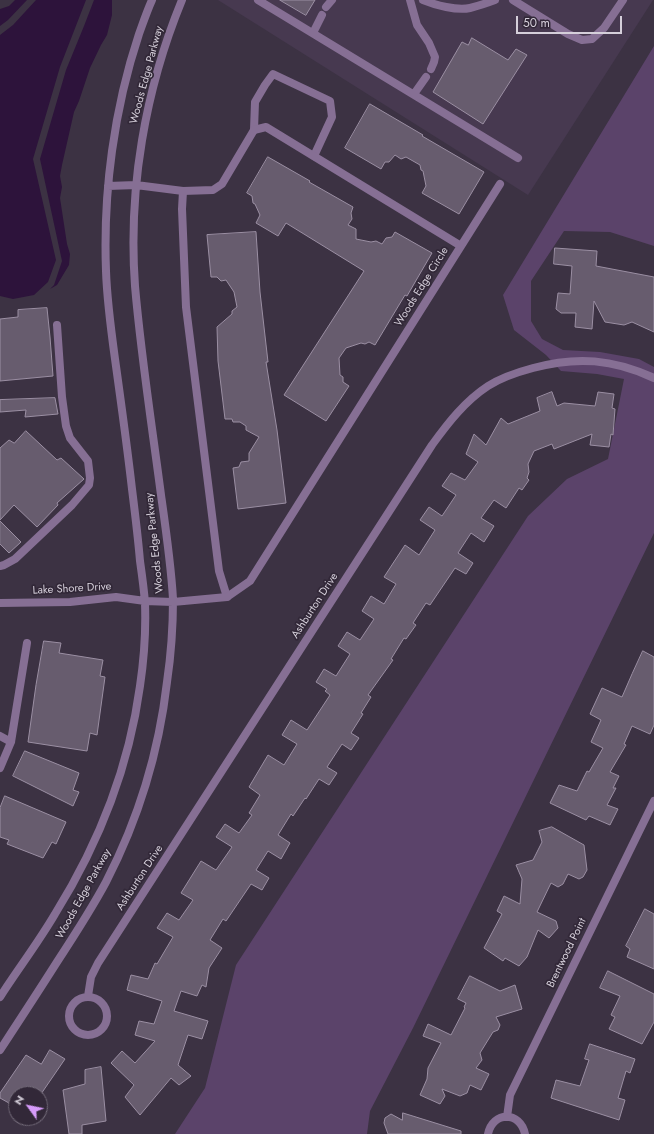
<!DOCTYPE html>
<html>
<head>
<meta charset="utf-8">
<style>
  body { margin:0 }
  #map { position:relative; width:654px; height:1134px; overflow:hidden; background:#3c3243; font-family:Jost,sans-serif }
  canvas { display:block }
  .north { position:absolute; left:8px; top:1086px; width:40px; height:40px; box-sizing:border-box; background:#322838; border:1px solid #736b79; border-radius:50%; rotate:303deg; font-size:11px; font-weight:700; line-height:16px; text-align:center; color:#d5cfda }
  .north::after { content:''; display:block; margin:auto; width:14px; height:18px; background:#d69bfa; clip-path:polygon(50% 0,100% 100%,50% 72%,0 100%) }
  .scale { position:absolute; left:516px; top:16px; width:106px; height:18px; box-sizing:border-box; border:2px solid #d5cfda; border-top:0; padding-left:5px; font-size:12px; line-height:14px; white-space:nowrap; color:#d5cfda; -webkit-text-stroke:3px #322838; paint-order:stroke }
</style>
</head>
<body>
<div id="map">
<canvas width="654" height="1134"></canvas>
<div class="north">N</div>
<div class="scale">50 m</div>
</div>
<script>
const ctx = document.querySelector('canvas').getContext('2d');
ctx.lineJoin = 'round';
function paint(path, color) {
  ctx.fillStyle = color;
  ctx.fill(path, 'evenodd');
}
function stroke(path, color, width, dash) {
  ctx.strokeStyle = color;
  ctx.lineWidth = width;
  ctx.lineCap = dash ? 'butt' : 'round';
  ctx.setLineDash(dash || []);
  ctx.stroke(path);
}
function write(font, color, halo, rows, align = 'center') {
  ctx.font = font + ' Jost,sans-serif';
  ctx.lineWidth = 3.5;
  ctx.setLineDash([]);
  ctx.textBaseline = 'middle';
  ctx.strokeStyle = halo;
  ctx.fillStyle = color;
  for (const [text, x, y, turn = 0] of rows) {
    ctx.save();
    ctx.translate(x, y);
    ctx.rotate((+turn || 0) * Math.PI / 180);
    ctx.textAlign = isNaN(turn) ? turn : align;
    if (halo) ctx.strokeText(text, 0, 0);
    ctx.fillText(text, 0, 0);
    ctx.restore();
  }
}
paint(new Path2D(`
  M218,0H653L528,195Z`), '#473950');
paint(new Path2D(`
  M654,46V246L610,232L564,231L531,281V321L542,339L563,350L600,352L639,359L654,367V533L413,1028L370,1111L367,1134H175L205,1088L236,965L528,516L567,479L608,459L624,379L597,374L561,371L546,355L514,330L503,295Z`), '#5b436a');
paint(new Path2D(`
  M15,0H27L8,20L0,26V9L9,6Z
  M36,0H86L60,67L33,159L56,260L48,282L34,295L13,299L0,296V35L13,25Z
  M94,0H112V15L107,35L101,45L90,68L79,101L74,112L62,165L60,176L62,187L60,198L67,244L70,254L69,265L57,285L50,289L54,285L62,261L40,159L66,70L84,26Z`), '#2d133b');
const building = new Path2D(`
  M280,0H315L306,15Z
  M472,38L508,60L516,49L527,55L483,124L433,92L462,42L468,45Z
  M370,104L423,135L422,136L484,172L459,214L422,193L426,186L423,171L421,170L420,165L406,157L401,159L395,155L389,162H385L381,169L345,148Z
  M268,157L310,181L309,182L353,207L351,213L352,219L348,225L356,229V239L371,242L376,241L382,244L386,238L392,237L395,232L432,253L407,296L405,295L375,345L369,342L365,344L361,343L346,348L339,358L340,375L343,377V382L349,386L326,421L284,395L364,271L286,223L278,236L256,223L260,215L255,204L253,203L252,196L247,193Z
  M256,232L260,292L268,362H266L277,430L286,503L238,509L233,468L239,467L241,462L249,461V453L259,437L246,430V426L240,422H233L232,419H225L218,361L217,327L232,314V311L237,307L234,292L226,280L221,281L217,277H211L207,235Z
  M555,248L597,251L596,266L654,277V332L632,322L624,325L605,322L594,301L592,329L575,327L576,313H561L556,309L558,293L570,294L572,266L554,264Z
  M47,308L50,337L53,376L0,381V319L18,317V310Z
  M552,392L557,406L564,403L595,406L598,392L614,394L612,408L615,409L613,435L611,434L609,447L590,445L592,434L554,449L552,444L534,451L528,464L529,472L527,478L529,480L522,490L519,488L506,508L494,500L481,518L494,526L484,542L471,533L458,553L473,563L466,574L455,568L430,605L426,603L413,623L416,625L406,639L404,638L391,659L393,660L368,695L371,697L361,713L363,714L351,733L359,738L351,750L342,744L327,767L337,773L329,785L319,779L306,799L305,798L293,816L291,814L278,835L290,843L281,859L268,851L256,870L269,878L262,890L251,884L226,921L223,919L210,940L222,948L209,968L206,987L202,985L197,996L181,991L174,1011L208,1021L202,1039L188,1035L178,1065L191,1076L179,1085L171,1078L140,1115L125,1097L134,1085L111,1063L122,1051L135,1063L155,1041L135,1035L139,1021L154,1024L162,1001L127,990L131,975L148,979L155,963L157,964L173,937L157,928L167,913L179,920L193,900L181,893L201,861L216,870L232,847L216,837L225,824L239,833L252,815L249,813L260,795L249,787L268,755L284,765L297,744L282,735L291,720L307,730L330,695L325,691L327,689L316,682L324,669L336,676L350,654L338,646L347,632L360,640L374,619L362,611L371,596L384,604L396,584L384,577L405,545L419,555L435,530L420,520L429,507L442,516L456,495L442,486L451,473L465,480L478,462L466,454L474,434L486,445L501,418L508,424L540,411L537,398Z
  M55,398L58,414L25,417L26,410L0,412V400Z
  M26,431L57,460L61,458L84,479L57,503L58,505L37,527L14,505L0,520V448L9,440L14,443Z
  M0,521L21,542L9,553L0,544Z
  M44,641L61,643L59,653L103,660L100,676L105,677L97,735L90,733L87,751L28,742L36,685Z
  M643,651L654,657V725L650,734L632,726L624,744L626,745L610,772L619,776L613,788H616L607,805L618,809L610,825L589,816L586,820L550,803L559,785L577,791L587,771L589,772L603,748L591,742L601,720L590,714L602,688L622,697L632,674Z
  M25,751L79,773L73,790L79,792L73,806L13,776Z
  M5,796L66,822L56,844L52,842L43,858L7,844L9,840L0,837V808Z
  M552,827L584,845L587,870L583,877L579,879L568,874L563,884L558,887L551,883L537,912L556,921L558,928L549,938L538,930L527,957L519,966L505,958L503,961L484,948L502,914L497,911L504,896L520,904L522,879L516,865L533,860L542,842L539,831Z
  M645,909L654,914V969L627,957L630,949L626,946Z
  M608,971L654,994V1022L642,1044L609,1029L615,1017L611,1015L620,996L600,988Z
  M470,976L500,991L515,985L522,1009L496,1017L500,1025L498,1030L493,1032L480,1053L482,1060L476,1068L489,1074L481,1090L470,1085L467,1093L460,1096L442,1089L445,1096L440,1104L420,1095L427,1079L428,1068L441,1043L423,1036L428,1024L451,1035L465,1008L464,1007L466,1003L458,999Z
  M590,1044L635,1059L630,1073L626,1071L618,1098L625,1100L619,1120L551,1098L556,1080L580,1086L589,1060L585,1059Z
  M50,1050L65,1059L41,1094H16V1107L0,1098V1093L26,1055L41,1064Z
  M101,1067L106,1121L82,1125V1134H69L63,1090L85,1084V1070Z
  M403,1113L461,1131V1134H388L384,1123L385,1118L391,1114L402,1120Z`);
paint(building, '#675c6e');
stroke(building, '#9b8fa3', 1);
stroke(new Path2D(`
  M258,0L518,158
  M410,0L417,25L429,43L435,57L434,62L431,69
  M423,0C435,5 457,11 470,8C478,6 487,3 495,0
  M513,0L568,34L582,40L592,39L604,28L623,0
  M326,7L332,0
  M313,33L322,15
  M414,94L426,77
  M254,130L255,102L265,85L273,74L330,101L332,117L314,156
  M183,191L182,209L186,307L219,571L227,597`), '#866f94', 8);
stroke(new Path2D(`
  M461,246L500,184
  M0,566L4,565L15,559L72,505L89,485L90,478L88,461L70,438L66,426L62,397L57,325
  M0,603L70,602L116,597L145,601L173,602L227,597L250,581L461,246L266,127L254,130L222,184L213,190L183,191L136,185L108,186
  M0,736L11,742
  M0,768L11,742L27,643
  M88,996L91,977L98,963L432,445C448,423 465,401 488,386C502,377 518,372 533,368C577,356 613,359 654,378
  M69 1016a19 19 0 1 1 38 0a19 19 0 1 1-38 0Z
  M0,997C18,969 38,943 55,914C98,845 129,767 140,686C144,659 146,630 145,603C144,589 142,575 140,561C138,537 135,513 132,489C127,445 121,402 115,359C111,330 107,300 106,271C103,192 114,109 139,34C143,23 147,11 152,0
  M0,1050C19,1021 38,992 57,962C74,936 91,910 106,882C138,820 159,751 167,682C171,655 173,627 173,599C171,564 166,530 161,495C152,426 141,356 135,286C128,189 145,90 182,0
  M507,1117L510,1095L654,801
  M488,1134C493,1111 520,1111 525,1134`), '#866f94', 8);
write('11px', '#d5cfda', '#322838', [
  ["Woods Edge Parkway",147,75,-75],
  ["Woods Edge Circle",422,287,-58],
  ["Woods Edge Parkway",155,543,-96],
  ["Lake Shore Drive",72,589,-3],
  ["Ashburton Drive",315,606,-57],
  ["Ashburton Drive",140,878,-57],
  ["Woods Edge Parkway",84,894,-61],
  ["Brentwood Point",567,953,-64]
]);
</script>
</body>
</html>
